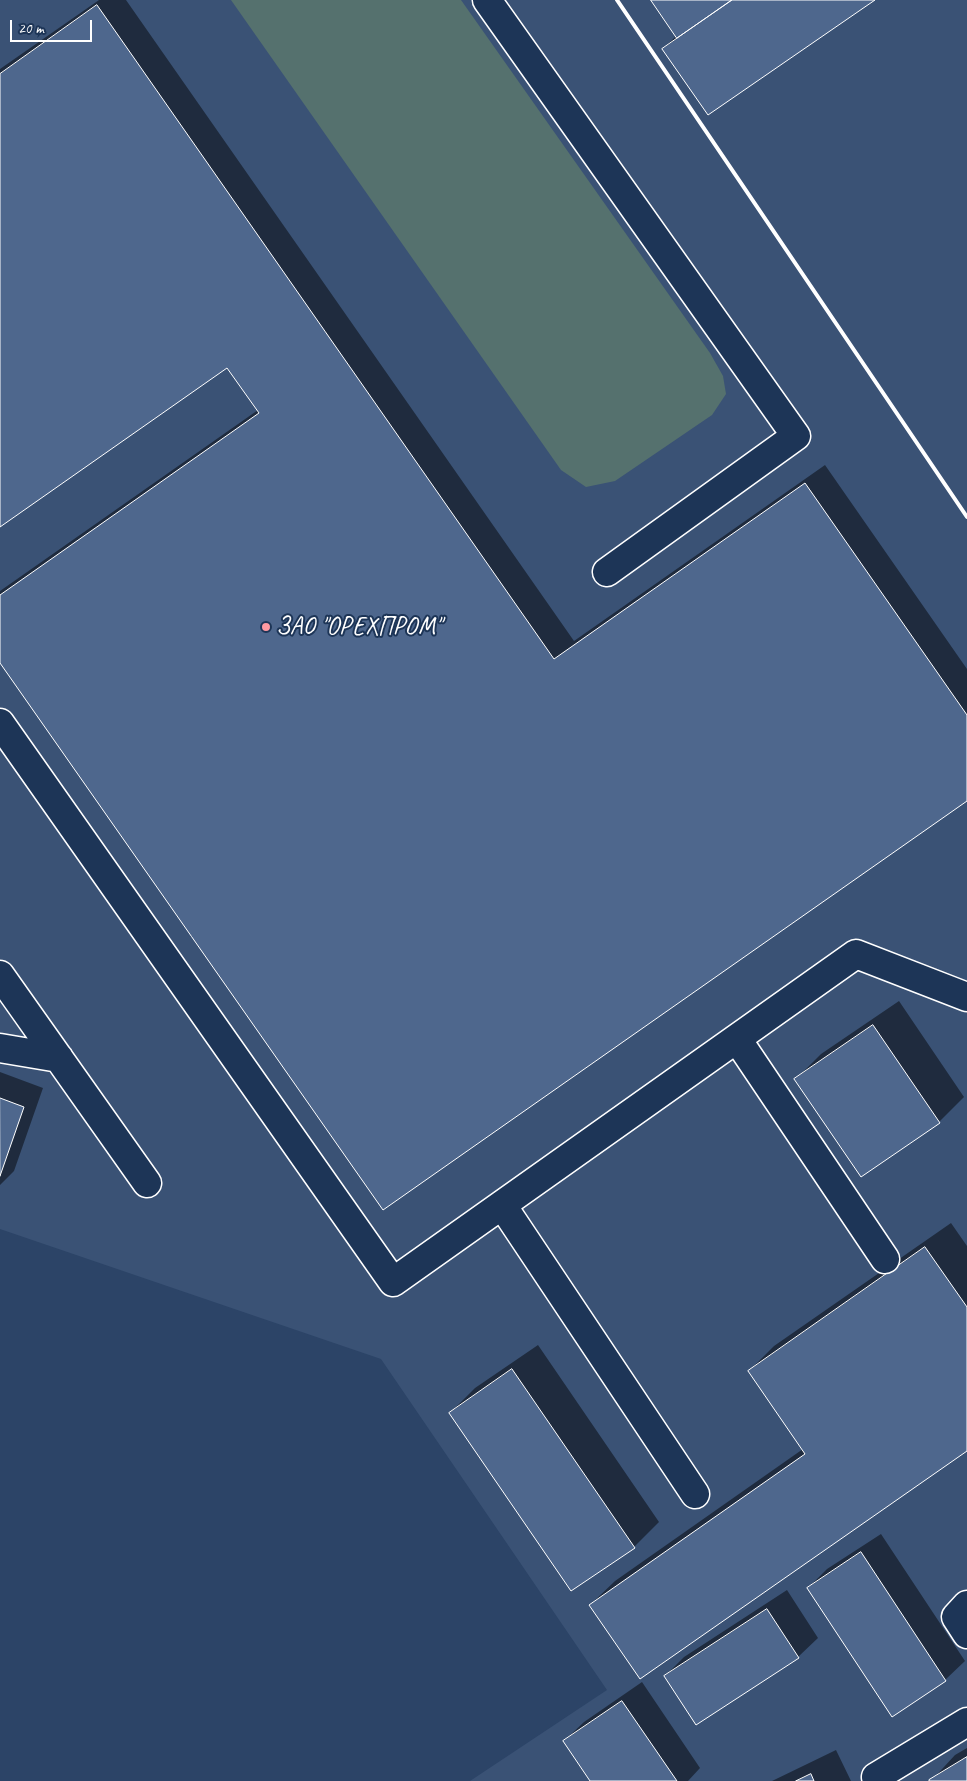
<!DOCTYPE html>
<html>
<head>
<meta charset="utf-8">
<style>
  body { margin:0 }
  #map { position:relative; width:967px; height:1781px; overflow:hidden; background:#2c4467; font-family:Caveat,sans-serif }
  canvas { display:block }
  .scale { position:absolute; left:10px; top:20px; width:82px; height:22px; box-sizing:border-box; border:2px solid #fff; border-top:0; padding-left:6px; font-size:15px; line-height:18px; white-space:nowrap; color:#fff; -webkit-text-stroke:4px #1d3557; paint-order:stroke }
</style>
</head>
<body>
<div id="map">
<canvas width="967" height="1781"></canvas>
<div class="scale">20 m</div>
</div>
<script>
const ctx = document.querySelector('canvas').getContext('2d');
ctx.lineJoin = 'round';
function paint(path, color) {
  ctx.fillStyle = color;
  ctx.fill(path, 'evenodd');
}
function stroke(path, color, width, dash) {
  ctx.strokeStyle = color;
  ctx.lineWidth = width;
  ctx.lineCap = dash ? 'butt' : 'round';
  ctx.setLineDash(dash || []);
  ctx.stroke(path);
}
function write(font, color, halo, rows, align = 'center') {
  ctx.font = font + ' Caveat,sans-serif';
  ctx.lineWidth = 4;
  ctx.setLineDash([]);
  ctx.textBaseline = 'middle';
  ctx.strokeStyle = halo;
  ctx.fillStyle = color;
  for (const [text, x, y, turn = 0] of rows) {
    ctx.save();
    ctx.translate(x, y);
    ctx.rotate((+turn || 0) * Math.PI / 180);
    ctx.textAlign = isNaN(turn) ? turn : align;
    if (halo) ctx.strokeText(text, 0, 0);
    ctx.fillText(text, 0, 0);
    ctx.restore();
  }
}
paint(new Path2D(`
  M0,0H967V1781H470L607,1690L381,1359L0,1229Z`), '#3a5275');
paint(new Path2D(`
  M231,0H461L710,353L723,376L726,394L712,415L615,481L586,487L561,470Z`), '#55716e');
paint(new Path2D(`
  M99,0H126L574,641L825,465L967,669V799L0,660V591L258,410L227,366L0,525V69Z
  M652,0H873L663,49L677,35Z
  M899,1001L964,1097L939,1122L796,1079L821,1054Z
  M0,1072L43,1088L14,1171L0,1185Z
  M951,1223L967,1246V1449L590,1605L615,1581L803,1449L749,1371L774,1346Z
  M538,1345L659,1522L634,1547L571,1590L450,1413L475,1388Z
  M881,1534L965,1661L945,1680L808,1588L827,1569Z
  M787,1590L818,1638L798,1657L665,1676L684,1657Z
  M642,1682L700,1768L688,1781H591L564,1741L584,1722Z
  M967,1748V1781H931L955,1755Z
  M836,1750L851,1781H772Z`), '#0007');
const building = new Path2D(`
  M651,0H732L677,38Z
  M732,0H875L708,115L662,49Z
  M97,5L554,659L805,483L967,715V801L383,1210L0,663V595L259,413L227,368L0,527V74Z
  M873,1025L940,1123L861,1177L794,1079Z
  M0,1098L24,1107L0,1176Z
  M925,1247L967,1307V1451L640,1679L589,1605L805,1454L748,1371Z
  M512,1369L635,1548L571,1591L449,1413Z
  M861,1552L946,1681L892,1717L807,1588Z
  M767,1609L799,1658L696,1725L664,1676Z
  M622,1701L677,1781H590L563,1741Z
  M967,1757V1781H929V1780Z
  M811,1774L814,1781H796Z`);
paint(building, '#4e678d');
stroke(building, '#fff', 1);
const minor = new Path2D(`
  M487,0L796,436L607,572
  M0,723L393,1282L856,954L967,997
  M0,975L147,1183
  M737,1039L885,1259
  M0,1048L59,1058
  M502,1205L695,1494
  M967,1605L956,1617L967,1634
  M878,1781L876,1777L967,1722`);
stroke(minor, '#fff', 31);
stroke(minor, '#1d3557', 28);
stroke(new Path2D(`
  M617,0L967,517`), '#fff', 4);
for (const [x, y, r, color] of [
  [266,627,5,"#ff9aa2"]
]) {
  const dot = new Path2D();
  dot.arc(x, y, r, 0, 2 * Math.PI);
  ctx.fillStyle = color;
  ctx.fill(dot);
  stroke(dot, '#1d3557', 2);
}
write('25px', '#fff', '#1d3557', [
  ["ЗАО \"ОРЕХПРОМ\"",276,627]
], 'left');
</script>
</body>
</html>
